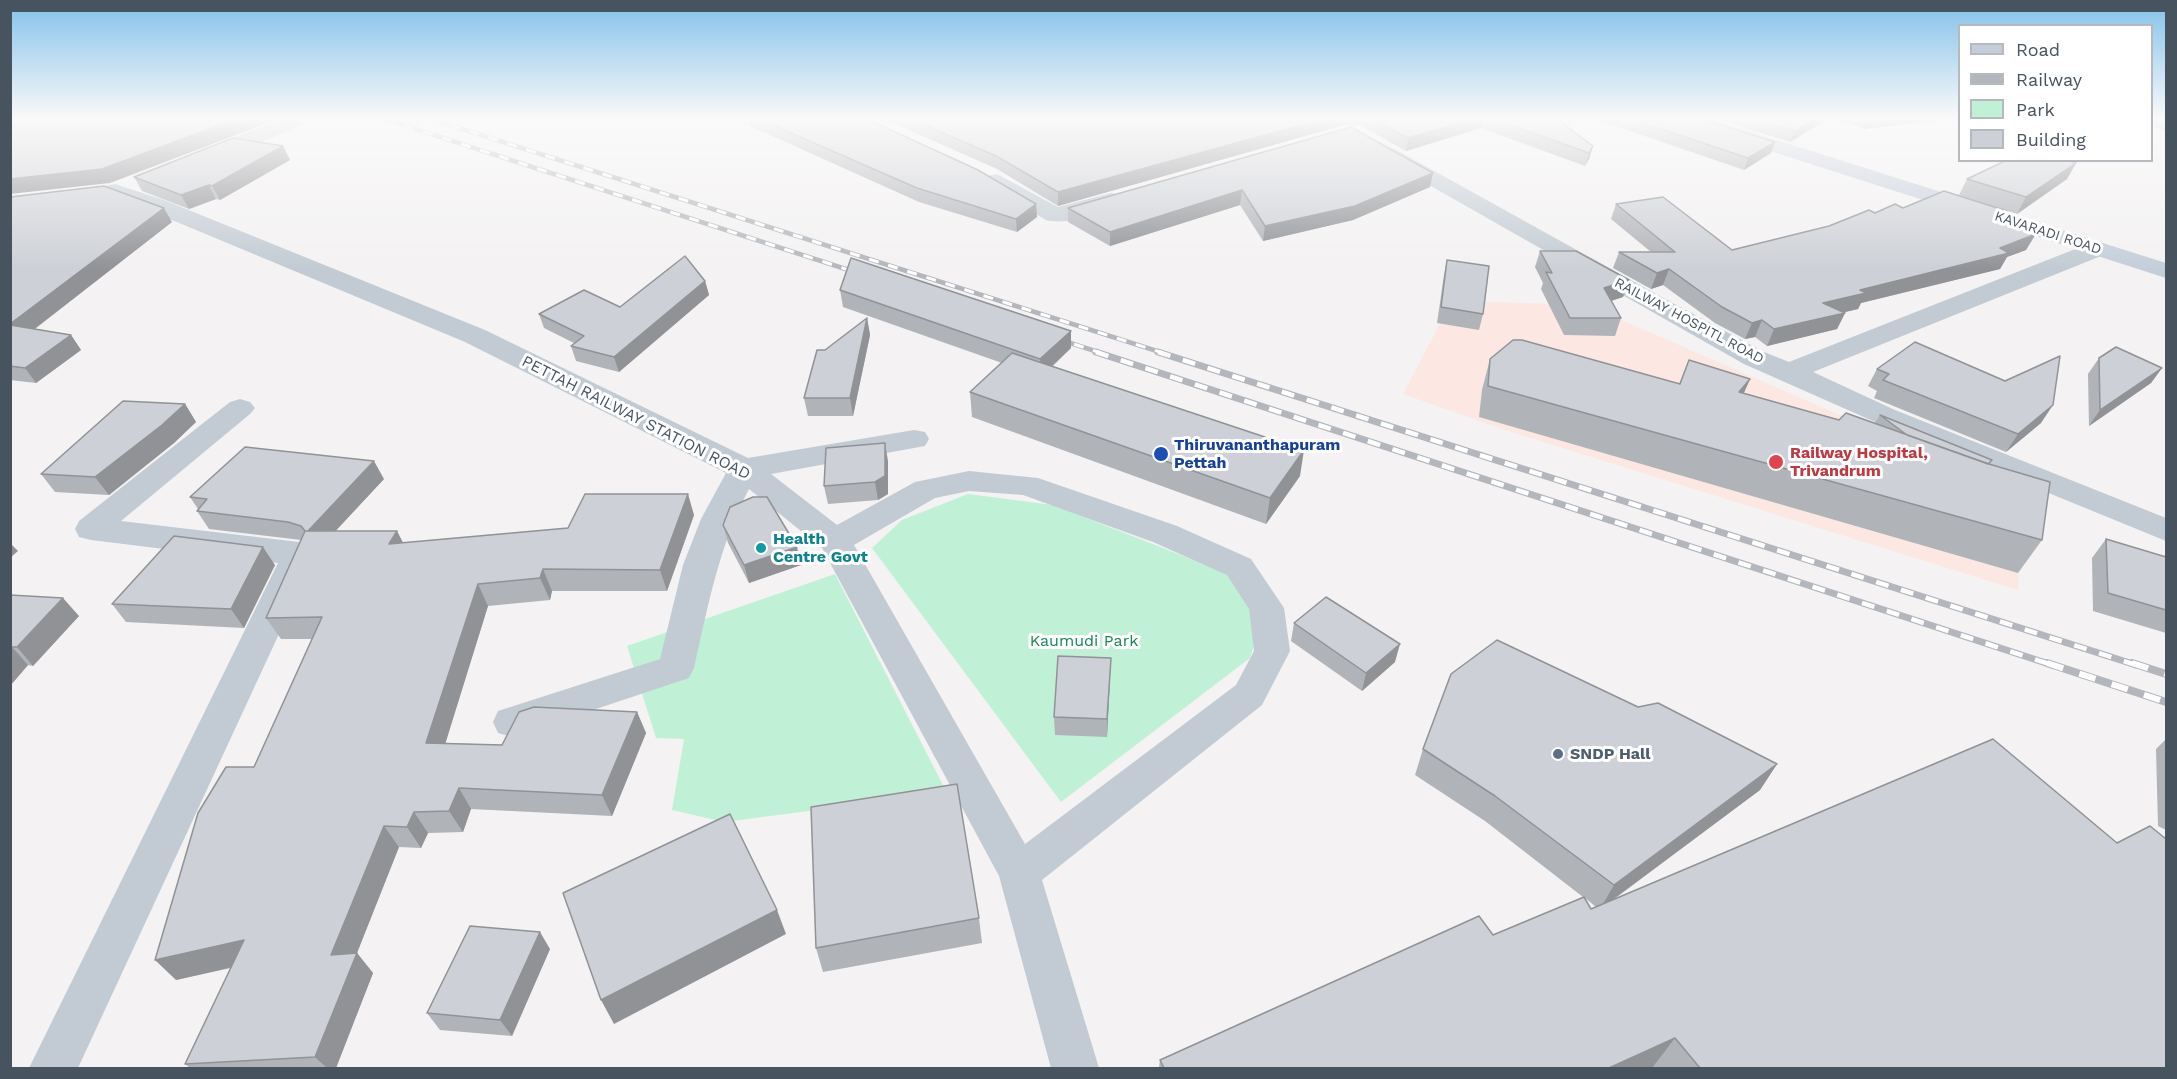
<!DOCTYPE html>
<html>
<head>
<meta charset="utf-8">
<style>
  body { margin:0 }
  #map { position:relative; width:2177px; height:1079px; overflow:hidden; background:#f4f2f2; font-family:"Work Sans",sans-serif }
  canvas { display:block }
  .frame { position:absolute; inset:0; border:12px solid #485360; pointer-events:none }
  .legend { position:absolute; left:1958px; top:24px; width:195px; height:138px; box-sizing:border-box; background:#fff; border:2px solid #b6babf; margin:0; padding:8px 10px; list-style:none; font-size:18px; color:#485360 }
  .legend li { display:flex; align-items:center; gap:12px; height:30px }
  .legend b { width:30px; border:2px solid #b6babf }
</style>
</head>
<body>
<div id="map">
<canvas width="2177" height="1079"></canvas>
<div class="frame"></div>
<ul class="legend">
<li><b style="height:8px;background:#c4cdda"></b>Road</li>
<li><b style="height:8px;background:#b3b6bc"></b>Railway</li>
<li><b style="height:16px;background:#c0f1d6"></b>Park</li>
<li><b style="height:16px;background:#cdd0d6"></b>Building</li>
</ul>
</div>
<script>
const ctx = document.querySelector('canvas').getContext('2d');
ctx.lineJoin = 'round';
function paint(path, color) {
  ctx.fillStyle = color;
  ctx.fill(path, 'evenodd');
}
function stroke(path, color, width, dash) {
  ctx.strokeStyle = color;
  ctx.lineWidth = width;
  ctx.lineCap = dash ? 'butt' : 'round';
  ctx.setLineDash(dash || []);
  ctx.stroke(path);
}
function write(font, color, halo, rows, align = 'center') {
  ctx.font = font + ' "Work Sans",sans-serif';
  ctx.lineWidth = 6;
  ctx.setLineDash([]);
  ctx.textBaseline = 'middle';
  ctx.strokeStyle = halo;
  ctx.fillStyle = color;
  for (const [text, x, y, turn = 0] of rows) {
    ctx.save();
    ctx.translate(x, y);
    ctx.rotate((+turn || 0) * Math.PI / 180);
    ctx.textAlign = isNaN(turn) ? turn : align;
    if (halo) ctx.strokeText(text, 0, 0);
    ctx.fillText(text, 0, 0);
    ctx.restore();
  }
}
paint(new Path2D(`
  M1452,301L1587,305L2019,493L2018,590L1505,430L1403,394Z`), '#fce7e3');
paint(new Path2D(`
  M968,494L1053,505L1232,575L1261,623L1250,658L1061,802L872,548L902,520Z
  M835,574L947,793L724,822L672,810L684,739L656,738L627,646Z`), '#c0f1d6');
paint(new Path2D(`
  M283,119H298L301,123L298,127L211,162H195L192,157L195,152Z
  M1393,148L1656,294L1764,352L1789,362L2088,244L2097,242L2106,244L2109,249L2106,254L1813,372L1895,410L2166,518V541L1875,422L1744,364L1385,160L1382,155L1385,150Z
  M997,174L1058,207L1111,193L1119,195L1123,200L1119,205C1097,212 1070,226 1046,220L989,186L986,181L989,176Z
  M115,184L164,200L485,330L748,458L914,430L925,432L929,439L925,446L771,474L837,525L915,482L969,471L1038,478L1177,526L1251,559L1284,608L1290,651L1262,705L1042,880L1099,1068H1051L999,876L822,548L749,489C719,546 708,606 694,668L689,678L512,737L498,733L493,722L498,711L660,659L683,565L701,519L726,473L465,342L148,210L113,198L101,197L98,192L101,187ZM969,491L1023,495L1153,542L1227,575L1249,609L1254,651L1236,685L1025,844L854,545L935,498Z
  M240,399L250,402L255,408L250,414L121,521L299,542L311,546L316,554L78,1068H29L278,563L91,540L79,537L75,529L79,521L230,402Z`), '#c2cbd3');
paint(new Path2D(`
  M1680,119H1710L2166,263V278L1683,123Z`), '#c4cdda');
const railFar2 = new Path2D(`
  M385,119L864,275
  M431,119L1163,353
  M1055,338L1101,353`);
const railFar1 = new Path2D(`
  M1096,352L2052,665
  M1158,352L2136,665`);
const rail = new Path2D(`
  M2047,663L2166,702
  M2132,663L2166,674`);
stroke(railFar2, '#b3b6bc', 4.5);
stroke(railFar1, '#b3b6bc', 7);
stroke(rail, '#b3b6bc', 8);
stroke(railFar2, '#fff', 3, [10]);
stroke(railFar1, '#fff', 4.5, [13]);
stroke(rail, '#fff', 6, [17]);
paint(new Path2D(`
  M749,119H867L1036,204L1037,217L1017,232L919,202L750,126Z
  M884,119H1557L1593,146L1589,159L1585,166L1481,128L1406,151L1359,125H1344L1058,206L997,169Z
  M1595,119H1701L1775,142L1771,153L1744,170Z
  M1716,119H1828L1790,142Z
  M1841,119H1948L1863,129Z
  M2151,119H2166V131L2151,126Z
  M1351,127L1433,173L1430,187L1353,220L1263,241L1240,205L1110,246L1068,222V208Z
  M283,146L290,160L220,200L216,199L189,209L142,191L134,177Z
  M2076,163L2067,179L2017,214L1959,195L1967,179Z
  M10,197L172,222L35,329L71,335L81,350L36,383L10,380Z
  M1616,204L1732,250L1829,226L1875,213L1903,208L2002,219L2026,250L2007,257L2000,269L1861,303L1858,309L1845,312V313L1837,329L1767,346L1755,337L1745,339L1715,323L1663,285L1651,289L1613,268L1619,252H1651L1611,219Z
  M1540,251L1629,280L1623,297L1611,301L1621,318L1615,336L1564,335L1541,289L1543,283L1535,267Z
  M1447,260L1483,314L1479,330L1437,323L1444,275Z
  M705,281L709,295L619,372L576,361L571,346L574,343L544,328L539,314L620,307Z
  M840,290L1071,331V348L1052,367L1300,476L1266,524L972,417L970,392L1002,363L843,307Z
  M867,318L870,335L853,416H808L804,398Z
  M2099,358L2162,368L2151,383L2089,426L2088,374Z
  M1490,359L1679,384L1689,360L1750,379L1744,393L1839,420L1875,423L1880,415L1992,460L1989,464L2042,540L2018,573L1479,417L1482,390Z
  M1877,369L2041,423L2006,452L1874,398L1877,391L1868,386Z
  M185,404L196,422L174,443L109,495L55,492L41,474Z
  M888,461V494L878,500L828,504L824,486Z
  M384,479L335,531L403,543L568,528L694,515L667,591H552L550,600L488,606L445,743L502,745L637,712L646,733L612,816L471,809L463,832L428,833L421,848L399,847L357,953L373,973L336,1068H190L185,1064L231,968L176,980L254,767L312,639H281L266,618L301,540L209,529L197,511L198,509L190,497Z
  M723,525L801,565L749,583L728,543Z
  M2106,539L2166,557V633L2093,611L2092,558Z
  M275,565L244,628L126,622L112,604Z
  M10,595L79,616L33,666L28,665L10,686Z
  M1294,623L1395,662L1362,691L1291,641Z
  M1111,658L1107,737L1055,735L1054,717Z
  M1638,707L1777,764L1760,790L1613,900L2117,843L2166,1068H1159L1160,1060L1493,935L1583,897L1485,821L1415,775L1423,749ZM1584,897L1596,907L1591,909Z
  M2166,739V830L2158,826L2156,749Z
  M979,918L982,943L823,972L816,948Z
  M550,949L512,1036L440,1030L427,1013Z`), '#b0b3b8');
paint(new Path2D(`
  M236,119H278L110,183L10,194V179Z
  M1323,119H1345L1344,125L1058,206V192Z
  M1472,119H1483L1481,128L1406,151L1408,138Z
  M1814,119H1828L1790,142L1795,131Z
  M1867,119H1948L1863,129Z
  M1775,142L1771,153L1744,170L1748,158Z
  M283,146L290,160L220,200L212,186Z
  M1593,146L1589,159L1585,166L1589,153Z
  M2076,163L2067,179L2017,214L2026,197Z
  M1433,173L1430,187L1353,220L1263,241L1265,226Z
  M209,185L216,199L189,209L181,195Z
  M1242,190L1240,205L1110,246V232Z
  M1036,204L1037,217L1017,232L1016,219Z
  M164,208L172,222L20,340L10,326V324Z
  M2007,211L1998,227V218Z
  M2036,234L2026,250L2007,257L2000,269L1861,303L1858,309L1815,319L1823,303L1860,290L2000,248Z
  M1669,269L1663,285L1651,289L1657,273Z
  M1629,280L1623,297L1598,305L1604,288Z
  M705,281L709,295L619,372L614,357Z
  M1845,313L1837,329L1767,346L1774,329Z
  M867,318L870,335L853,416L850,398Z
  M1762,320L1755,337L1745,339L1752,323Z
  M1071,331V348L1041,376L1040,359Z
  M71,335L81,350L36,383L25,368Z
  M2162,368L2151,383L2089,426L2100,410Z
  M1750,379L1736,410L1739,392Z
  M185,404L196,422L174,443L109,495L95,477Z
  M2053,405L2041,423L2006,452L2018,434Z
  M885,443L888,461V494L878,500L875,482Z
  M1304,450L1300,476L1266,524L1270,498Z
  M374,461L384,479L317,551L306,533Z
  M688,494L694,515L667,591L660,570Z
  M397,531L408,552L389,544Z
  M10,543L18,551L10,558Z
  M263,547L275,565L244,628L231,609Z
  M797,547L801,565L749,583L744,565Z
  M543,569L552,591L550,600L540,578Z
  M478,584L488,606L439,764L426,743Z
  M63,598L79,616L33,666L17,647Z
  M1400,644L1395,662L1362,691L1366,673Z
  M12,647L28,665L10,686V648Z
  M1111,658L1110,677L1107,737V719Z
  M637,712L646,733L612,816L602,795Z
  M1777,764L1760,790L1600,909L1614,885Z
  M459,788L471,809L463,832L449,811Z
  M414,812L428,833L421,848L407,827Z
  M384,826L399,847L349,973L357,953L373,973L336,1068H327L315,1057L331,955Z
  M777,910L786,934L614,1024L601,1000Z
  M540,932L550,949L512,1036L500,1020Z
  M244,940L263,960L176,980L155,960Z
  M1675,1038L1652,1068H1609Z`), '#909296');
const building = new Path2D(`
  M10,119H236L102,169L10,179Z
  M759,119H867L978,170L1036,204L1016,219L917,188Z
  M911,119H1323L1058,192L996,156Z
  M1372,119H1472L1408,138Z
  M1494,119H1557L1593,146L1589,153Z
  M1631,119H1701L1775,142L1748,158Z
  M1756,119H1814L1795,131Z
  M1351,127L1433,173L1355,206L1265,226L1242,190L1110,232L1068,208Z
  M233,138L283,146L212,186L209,185L181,195L134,177Z
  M2007,160H2068L2076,163L2026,197L1967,179Z
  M104,186L164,208L10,324V197Z
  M1944,191L2007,211L1998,218L2036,234L2000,248L2009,253L1860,290L1866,293L1823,303L1845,313L1774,329L1762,320L1752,323L1722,307L1669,269L1657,273L1619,252H1675L1616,204L1663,197L1732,250L1829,226L1869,210L1875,213L1895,204L1903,208Z
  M1540,251H1576L1629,280L1604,288L1621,318H1570L1546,272L1552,273Z
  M685,256L705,281L614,357L571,346L584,336L539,314L584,290L620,307Z
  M851,258L1071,331L1040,359L840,290Z
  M1447,260L1489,266L1483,314L1441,307Z
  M867,318L850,398H804L817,350H825Z
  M10,325L71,335L25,368L10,366Z
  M1513,340H1522L1680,384L1689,360L1750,379L1739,392L1839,420L1846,413L1989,464L2050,482L2042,540L1488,386L1490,359Z
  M1915,342L2005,381L2060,356L2053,405L2018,434L1883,380L1889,374L1877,369Z
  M2116,347L2162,368L2100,410L2099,358Z
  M1012,353L1304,450L1270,498L970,392Z
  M123,401L185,404L162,425L95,477L41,474Z
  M1880,415L1992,460L1988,464L1907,435Z
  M885,443V476L875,482L824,486L826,448Z
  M245,447L374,461L308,531H305L301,526L288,522L197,511L207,499L190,497Z
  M585,494H688L660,570L543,569L540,578L478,584L426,743L502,745L519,712L534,707L637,712L602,795L459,788L449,811L414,812L407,827L384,826L331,955L357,953L315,1057L185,1064L244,940L155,960L198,813L226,767H254L322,617L266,618L305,531H397L389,544L568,528Z
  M753,497H767L797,547L744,565L723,525L730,507Z
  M174,536L263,547L231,609L112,604Z
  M2106,539L2166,557V610L2108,593Z
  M10,595L63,598L17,647H12L10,648Z
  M1326,597L1400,644L1366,673L1294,623Z
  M1497,640L1638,707L1658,703L1777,764L1614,885L1495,796L1423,749L1451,674Z
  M1058,656L1111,658L1107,719L1054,717Z
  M1993,739L2117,843L2150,826L2166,839V1068H1700L1675,1038L1609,1068H1164L1160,1060L1479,916L1493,935L1584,897L1591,909Z
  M957,784L979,918L816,948L811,807Z
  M730,814L777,910L601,1000L563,893Z
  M470,926L540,932L500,1020L427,1013Z`);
paint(building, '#cdd0d6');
stroke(building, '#909296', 1.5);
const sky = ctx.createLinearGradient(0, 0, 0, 270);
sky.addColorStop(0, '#83c1eb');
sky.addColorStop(0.44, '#faf9f9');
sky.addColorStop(1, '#faf9f900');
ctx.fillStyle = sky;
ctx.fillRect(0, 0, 2177, 270);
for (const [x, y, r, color] of [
  [1161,454,8,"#1a4fb4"],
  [1776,462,8,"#e0444e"],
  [761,548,6,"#0f9aa8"],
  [1558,754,6,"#5c6f8a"]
]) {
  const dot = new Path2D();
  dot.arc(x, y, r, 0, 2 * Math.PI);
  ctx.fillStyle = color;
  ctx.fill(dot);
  stroke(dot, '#fff', 2);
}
write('14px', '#485360', '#fff', [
  ["KAVARADI ROAD",2048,233,18],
  ["RAILWAY HOSPITL ROAD",1689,321,28]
]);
write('16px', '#485360', '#fff', [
  ["PETTAH RAILWAY STATION ROAD",636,418,27]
]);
write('bold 16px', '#164399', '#fff', [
  ["Thiruvananthapuram",1174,445],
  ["Pettah",1174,463]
], 'left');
write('bold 16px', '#be3a42', '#fff', [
  ["Railway Hospital,",1790,453],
  ["Trivandrum",1790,471]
], 'left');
write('bold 16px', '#0d838f', '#fff', [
  ["Health",773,539],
  ["Centre Govt",773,557]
], 'left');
write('16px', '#158655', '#fff', [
  ["Kaumudi Park",1084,641]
]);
write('bold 16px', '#4e5e75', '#fff', [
  ["SNDP Hall",1570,754]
], 'left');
</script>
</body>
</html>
